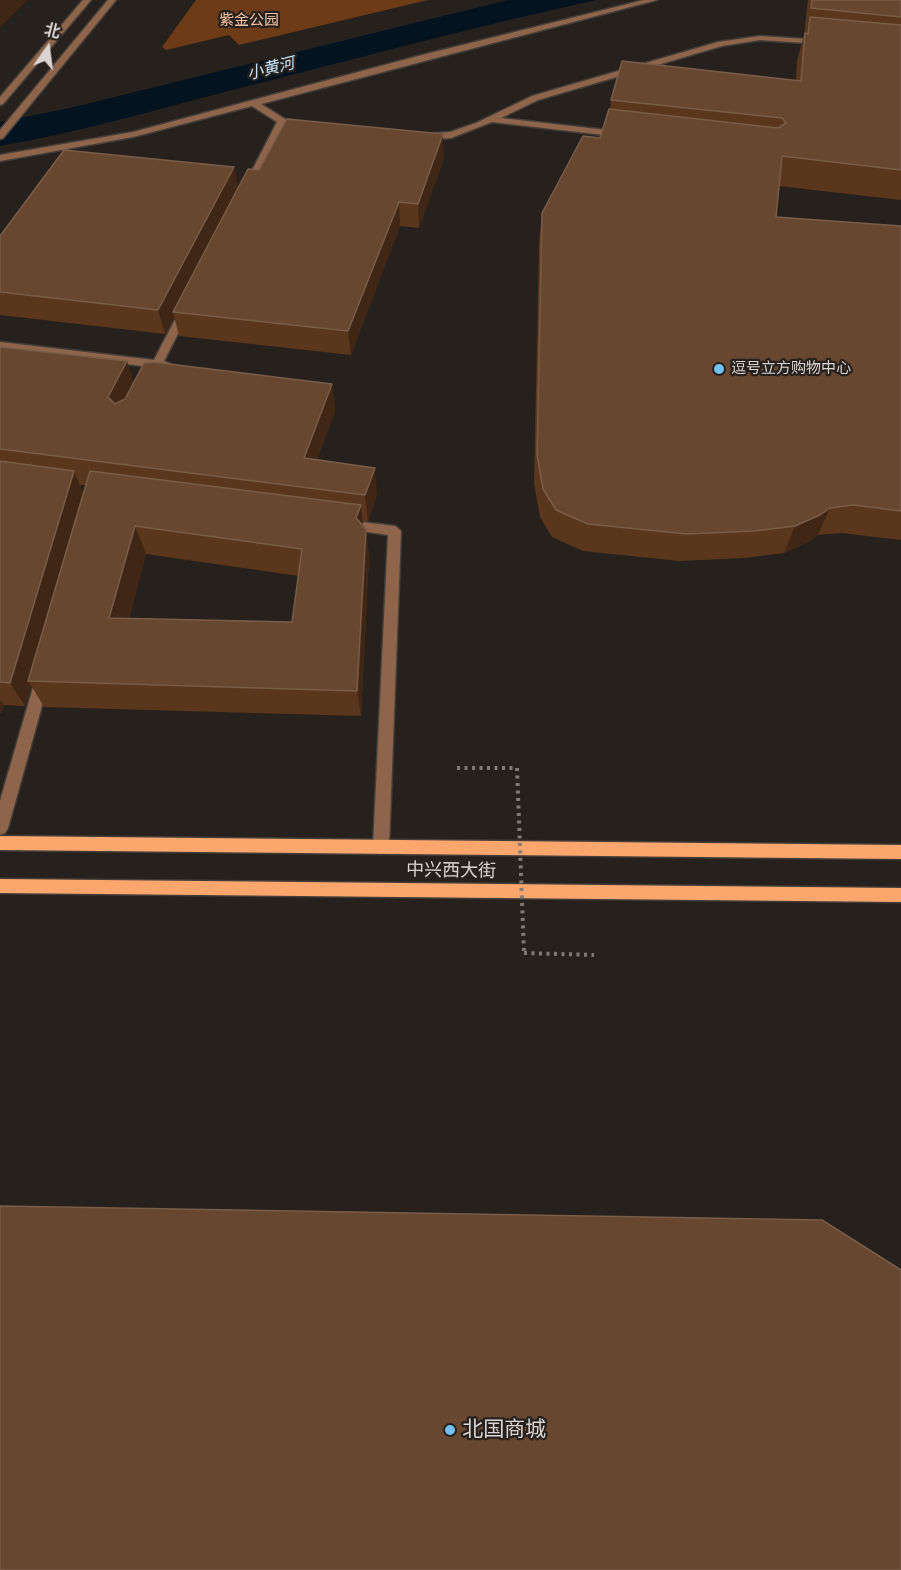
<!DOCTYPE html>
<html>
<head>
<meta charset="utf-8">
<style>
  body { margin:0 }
  #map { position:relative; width:901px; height:1570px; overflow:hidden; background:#27211d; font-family:"Noto Sans","Noto Sans SC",sans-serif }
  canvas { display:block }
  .north { position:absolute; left:18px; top:18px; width:60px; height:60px; -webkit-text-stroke:4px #27211d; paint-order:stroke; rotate:14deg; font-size:16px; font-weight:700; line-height:24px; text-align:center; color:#dad5d3 }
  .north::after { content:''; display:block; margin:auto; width:21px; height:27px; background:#dad5d3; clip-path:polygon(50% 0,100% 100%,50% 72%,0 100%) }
</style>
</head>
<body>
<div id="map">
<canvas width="901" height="1570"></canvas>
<div class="north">北</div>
</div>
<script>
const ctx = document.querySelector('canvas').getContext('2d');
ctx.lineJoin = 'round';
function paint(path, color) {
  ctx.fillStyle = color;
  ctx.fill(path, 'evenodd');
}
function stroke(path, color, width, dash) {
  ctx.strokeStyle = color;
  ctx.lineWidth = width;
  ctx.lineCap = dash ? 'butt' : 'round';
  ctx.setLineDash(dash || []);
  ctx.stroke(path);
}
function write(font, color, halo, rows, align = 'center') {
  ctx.font = font + ' "Noto Sans","Noto Sans SC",sans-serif';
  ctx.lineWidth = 4.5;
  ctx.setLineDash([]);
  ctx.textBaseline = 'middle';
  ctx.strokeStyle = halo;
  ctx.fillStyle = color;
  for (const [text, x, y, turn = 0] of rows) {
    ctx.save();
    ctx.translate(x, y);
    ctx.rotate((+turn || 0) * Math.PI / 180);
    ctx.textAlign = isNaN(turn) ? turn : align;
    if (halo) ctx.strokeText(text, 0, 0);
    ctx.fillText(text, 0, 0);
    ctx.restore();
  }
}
paint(new Path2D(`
  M196,0H428L239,45L229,35L166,50L162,47Z`), '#6d3b16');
paint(new Path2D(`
  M508,0H596C470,28 346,61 221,93C148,112 75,133 0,146V122L70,108Z`), '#031420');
const minor = new Path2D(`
  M83,0H91L3,104L0,105V97Z
  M108,0H116L3,138L0,139V130Z
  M644,0H657L261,104L285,119L308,125L304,128L285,124L251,190L243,188L277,122L252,106L133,137L0,161V155L133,132L422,55Z
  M760,36L821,40L825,42L821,44L760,40L722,46L538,100L501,118L624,132L625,134L621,137L492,122L451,138L424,140L420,137L424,134L450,132L476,123L532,96L718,42Z
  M186,305L191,308L164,361L173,365L167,369L161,368L153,383L149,384L143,380L150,367L0,348V342L154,360L181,308Z
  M345,520L395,526L401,531L389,847L387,852L381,854L375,852L373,847L388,535L341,528L339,525L341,522Z
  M43,671L48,673L50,677L8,828L5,833L0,835V801L36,677L38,673Z`);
const major = new Path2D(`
  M0,836L901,845V859L0,850Z
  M0,879L901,888V902L0,893Z`);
stroke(minor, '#443e3a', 3);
stroke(major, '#443e3a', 3);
stroke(new Path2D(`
  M457,768H517
  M524,953L594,955`), '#807a77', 4, [3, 4.5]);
paint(minor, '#8e654a');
paint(major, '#fba66d');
stroke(new Path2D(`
  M517,768L524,953`), '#807a77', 4, [3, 4.5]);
paint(new Path2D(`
  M808,0H901V200L779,186L776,217L901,226V540L841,533L818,535L808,542L784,553L744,558L679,561L583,551L552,537L540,517L534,483L539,242L542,213L600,138L610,109L611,100L796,80L797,61L804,35Z
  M444,158L419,228L400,226L351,355L179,336L174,316L165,334L0,315V236L238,188L259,170Z
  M0,347L134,382L332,384L335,411L317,460L377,494L368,522L362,521L363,525L366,529L369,557L361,716L44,707L31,685L25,706L4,705L1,713H0ZM80,485H86L83,494ZM146,554L299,576L292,622L129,618Z`), '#5a361c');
paint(new Path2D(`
  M0,0H27L0,27Z
  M443,134L444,158L419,228L418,204Z
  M234,167L239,191L173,312L174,316L165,334L158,310Z
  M399,202L400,226L351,355L348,331Z
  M127,361L136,389L118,424L108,397Z
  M332,384L335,411L308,485L304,458Z
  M375,468L377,494L368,522L365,495Z
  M74,471L85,498L28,681L31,685L25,706L10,683Z
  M361,505L364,534L356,518Z
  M830,508L818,535L808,542L784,553L795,526Z
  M135,526L146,554L122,644L109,618Z
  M366,529L369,557L361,716L357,691Z
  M0,700L4,705L1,713L0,712Z`), '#402614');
const building = new Path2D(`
  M812,0H901V17L811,8Z
  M810,17L901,25V170L782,156L776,217L901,226V511L853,505L830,508L820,515L795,526L754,531L687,534L588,524L556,510L543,489L537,455L542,213L583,136L600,138L609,109L778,128L786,123L782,118L611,100L622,61L801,81L805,33L808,34Z
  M287,119L443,134L418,204L399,202L348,331L173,312L248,169L259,170Z
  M64,150L234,167L158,310L0,292V236Z
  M0,347L127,361L108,397L115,404L125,399L144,363L153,362L332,384L304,458L375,468L365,495L0,449Z
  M0,461L74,471L10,683L0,682Z
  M90,471L361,505L356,518L366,529L357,691L28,681ZM135,526L302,549L292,622L109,618Z
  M0,1206L822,1220L901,1270V1570H0Z`);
paint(building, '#67472f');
stroke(building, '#795d49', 1.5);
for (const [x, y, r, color] of [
  [719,369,6,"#72c1f5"],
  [450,1430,6,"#72c1f5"]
]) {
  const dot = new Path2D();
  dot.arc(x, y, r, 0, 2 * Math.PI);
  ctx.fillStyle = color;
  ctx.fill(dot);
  stroke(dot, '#27211d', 2);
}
write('15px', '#f5c4a6', '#27211d', [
  ["紫金公园",249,21]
]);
write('15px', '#dad5d3', '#27211d', [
  ["逗号立方购物中心",731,369]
], 'left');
write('italic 16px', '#c4e5fb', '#27211d', [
  ["小黄河",271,69,-14]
]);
write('18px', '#dad5d3', '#27211d', [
  ["中兴西大街",451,871,1]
]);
write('21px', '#dad5d3', '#27211d', [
  ["北国商城",462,1430]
], 'left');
</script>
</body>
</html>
